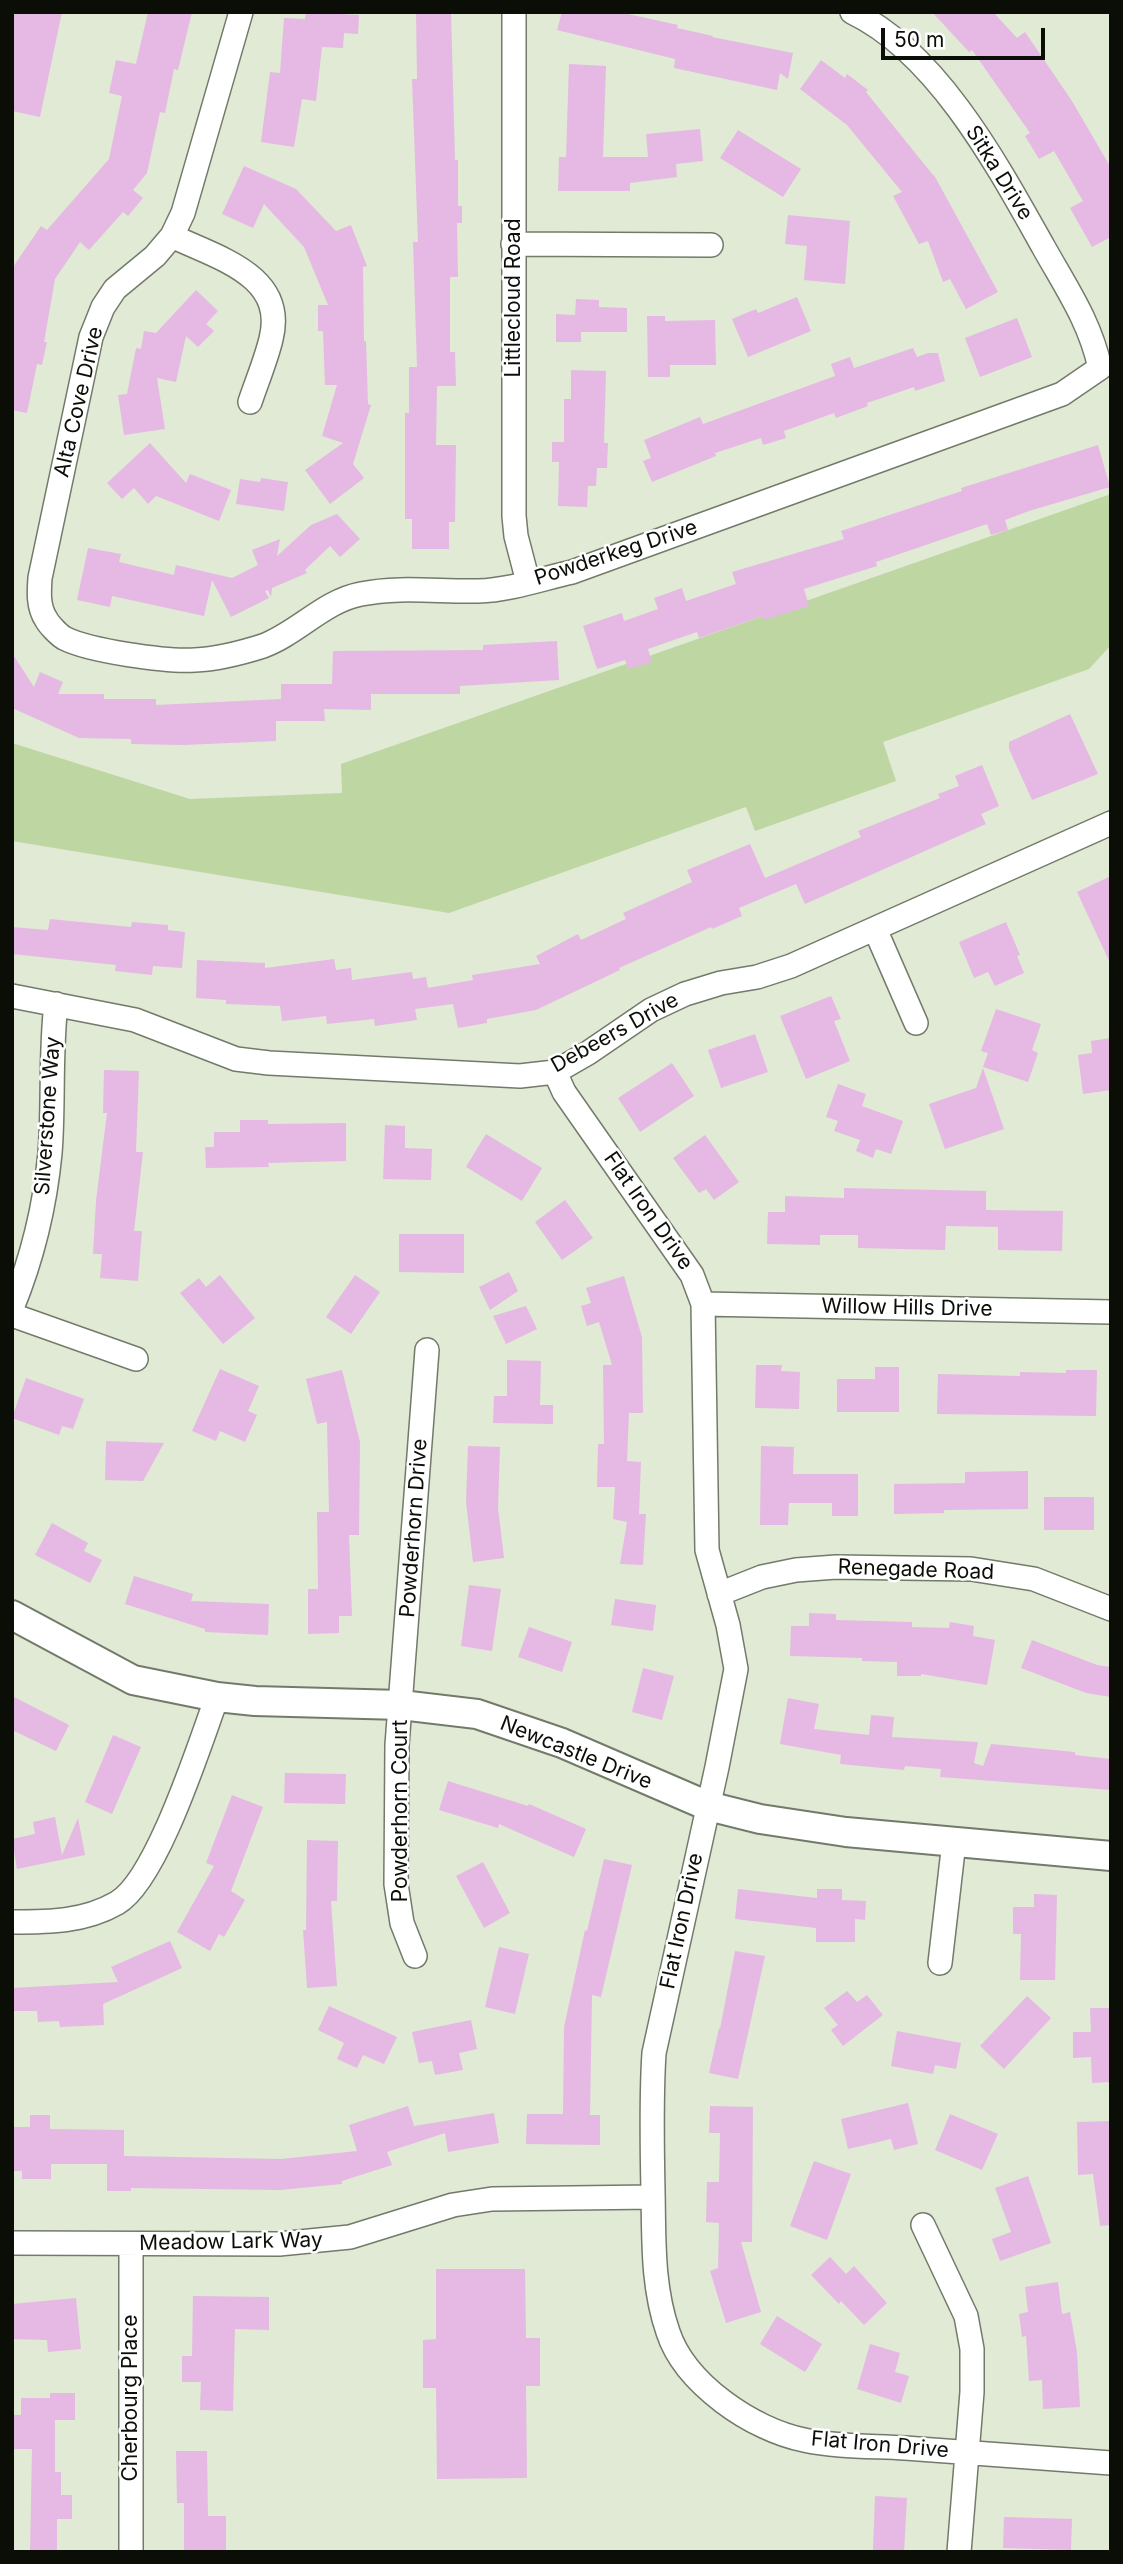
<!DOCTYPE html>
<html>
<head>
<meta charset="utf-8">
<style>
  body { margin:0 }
  #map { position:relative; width:1123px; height:2564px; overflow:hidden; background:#e0ead5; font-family:Inter,sans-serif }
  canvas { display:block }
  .frame { position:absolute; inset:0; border:14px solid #0b0e07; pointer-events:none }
  .scale { position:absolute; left:881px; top:28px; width:164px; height:32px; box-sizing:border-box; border:4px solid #0b0e07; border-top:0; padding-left:9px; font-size:21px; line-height:24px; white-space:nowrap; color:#0b0e07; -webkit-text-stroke:5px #fff; paint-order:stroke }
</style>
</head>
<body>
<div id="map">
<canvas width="1123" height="2564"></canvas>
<div class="frame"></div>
<div class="scale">50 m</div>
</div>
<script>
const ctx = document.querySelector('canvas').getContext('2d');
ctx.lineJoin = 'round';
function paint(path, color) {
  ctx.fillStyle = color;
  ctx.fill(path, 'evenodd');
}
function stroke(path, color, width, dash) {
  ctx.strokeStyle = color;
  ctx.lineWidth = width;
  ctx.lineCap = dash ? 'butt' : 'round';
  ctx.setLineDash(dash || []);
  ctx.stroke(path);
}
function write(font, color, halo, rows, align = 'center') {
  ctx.font = font + ' Inter,sans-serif';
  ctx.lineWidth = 5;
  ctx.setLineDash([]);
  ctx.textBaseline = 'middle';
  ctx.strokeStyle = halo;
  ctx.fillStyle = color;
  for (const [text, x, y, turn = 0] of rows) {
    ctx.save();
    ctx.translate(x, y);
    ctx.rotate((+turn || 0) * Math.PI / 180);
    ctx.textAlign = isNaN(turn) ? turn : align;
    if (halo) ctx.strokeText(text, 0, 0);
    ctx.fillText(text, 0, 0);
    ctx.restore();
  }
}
paint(new Path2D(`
  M1111,494V645L1089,669L883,742L896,781L755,831L746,807L449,913L12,841V743L190,799L342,793L341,764Z`), '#bed6a2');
paint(new Path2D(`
  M12,12H62L40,117L12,111Z
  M148,12H192L178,70L174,69L165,113L160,112L147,173L133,190L143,198L128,216L123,212L89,250L80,242L55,279L44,342H47L42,365L37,364L27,413L12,410L13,267L41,226L47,230L109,159L122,96L109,93L116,60L136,64Z
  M306,12L359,15L358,34L344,33L343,48L322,47L316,101L302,99L294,147L261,142L270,72L280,73L284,18L305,19Z
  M416,12H451L455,160H458V206H462V223H457L458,277H450V352H455L456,386H437L436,445H456L455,522H449V549H412V519H405V413H409V367H417L413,242H418L412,79H417Z
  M562,12H628V14L678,25L677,28L713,36L712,37L793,53L788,79L780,73L777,90L674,68L675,59L557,30Z
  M932,12H993L1017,38L1025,32L1072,101L1111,168V237L1092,247L1070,208L1083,201L1054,151L1039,159L1025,136L1030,133L972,50L969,52Z
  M821,60L845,78L847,74L868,90L866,92L933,175H934L998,292L966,309L950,279L943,282L928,241L919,244L893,196L902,192L847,125L800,89Z
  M569,64L606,66L603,157H648L646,134L700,129L703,161L676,164L677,177L630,183V191H558L559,157H566Z
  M738,130L801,169L783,197L720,158Z
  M244,166L296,189L336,231L351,225L367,266L363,267L364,341H366L368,404L371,405L353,464L364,478L330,504L305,470L343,443L322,436L337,385H325L323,331H318V305H328L304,247L264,204L253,228L222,214Z
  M788,215L850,221L845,284L804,280L807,246L785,244Z
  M196,290L218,311L206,324L214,331L198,347L186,336L176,382L157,378L165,429L124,435L118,395L127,394L136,348L141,349L144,331L156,333Z
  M797,297L811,331L748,357L732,319L756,309L758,313Z
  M576,299L599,300V307L627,308V332H581V342H556V314L575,315Z
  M647,316H665V321L715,320L716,365H670V377H648Z
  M1017,318L1032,357L980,377L965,338Z
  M913,348L917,357L928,353H938L945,381L915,391L914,387L867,403L868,406L836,418L834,413L784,431L786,438L763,445L761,438L715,453L716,456L652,482L643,461L651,458L644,440L700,417L703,424L835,376L831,364L850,357L854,368Z
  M571,370L606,371L604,443H608L607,468H597L596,486H588L587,507L558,506L559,462H552V442H564V399H571Z
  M150,443L186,483L190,474L231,490L219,521L156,496L148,504L134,488L122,499L107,483Z
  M1098,445L1110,487L1029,511L1005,520L1008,530L991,535L987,524L876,562L877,566L804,589L809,606L764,620L763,616L699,638L697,632L648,649L652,662L628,669L625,660L597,669L583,626L622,613L624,621L658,609L654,598L682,588L686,601L736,584L732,572L844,539L841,531L962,491L961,488Z
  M261,478L288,482L284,511L236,504L240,479L260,482Z
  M337,514L360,539L340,557L330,546L305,570L307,573L272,588L271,597L268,590L265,591L269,598L231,617L212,580L204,616L112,596L110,607L77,600L88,548L121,554L119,562L174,575L176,565L232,578L258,565L252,550L280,539L277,556L311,525Z
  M557,641L559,680L460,686V694H371V710L324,709L325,721H276V741L183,745L131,744V739L79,738L12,708V653L34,687L40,672L63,682L58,694H104V699H156V705L281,699V684H332L333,651L483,650V645Z
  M1070,714L1098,774L1032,800L1009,749V742Z
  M982,765L999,806L981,814L986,824L805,904L796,884L739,908L742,916L712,929L711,927L619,968L620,970L536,1010L487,1019V1023L458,1028L453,1004L415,1009L417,1020L375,1026L374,1019L327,1024L326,1016L282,1021L280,1006L226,1004V1000L196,998L197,960L265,963V968L334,959L336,970L351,968L352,980L412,972L413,979L426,977L428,988L473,980L472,975L540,964L536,956L578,934L581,940L626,919L623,913L692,882L687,870L750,844L765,878L861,837L858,831L940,798L938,794L959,786L955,776Z
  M1111,876V965L1077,892Z
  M50,919L131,927L132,922L168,925V930L185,932L182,968L153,966L152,975L115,971L116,965L12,954V927L48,930Z
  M1006,922L1020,955L1017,956L1024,973L995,986L988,972L974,978L959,942Z
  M831,996L841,1019L834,1021L850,1061L806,1079L780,1016Z
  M996,1009L1041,1024L1032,1050L1038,1053L1028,1082L983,1067L988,1053L981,1051Z
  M755,1034L768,1072L721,1088L708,1050Z
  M1111,1038V1090L1083,1094L1078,1055L1092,1053L1091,1041Z
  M672,1063L694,1096L640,1132L618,1098Z
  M983,1068L1004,1129L945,1149L929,1104L976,1088Z
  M104,1070L139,1071L136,1152H143L134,1231H142L138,1281L100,1278L102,1254H93L96,1201L107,1113H103Z
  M838,1084L866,1094L862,1106L903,1121L891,1154L876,1149L873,1158L856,1151L860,1140L834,1131L838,1121L826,1117Z
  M240,1120H268V1124L346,1123V1161L268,1163L269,1167L206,1168L205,1147H214V1132H240Z
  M385,1125L405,1126V1148L432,1149L431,1180L383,1179Z
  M486,1134L542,1168L522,1201L466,1167Z
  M705,1135L739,1182L714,1200L706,1189L699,1193L673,1158Z
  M844,1188L986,1191V1210L1063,1211L1062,1251L998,1250V1227L946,1226L945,1250L858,1248V1235H820V1245L767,1244L768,1212H785V1196L844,1198Z
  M565,1200L593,1238L562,1260L535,1222Z
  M399,1234H464V1273L399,1272Z
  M509,1272L518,1291L490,1310L479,1287Z
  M220,1275L255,1318L223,1344L180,1293L199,1278L206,1287Z
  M355,1275L380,1292L351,1334L326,1317Z
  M624,1276L642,1337L643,1413H629L627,1461L641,1462L639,1514H646L643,1565L620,1564L627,1522L613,1519L615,1487H597L598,1444H604L603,1365H612L599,1322L587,1326L581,1306L591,1303L586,1288Z
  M526,1306L537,1329L506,1344L493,1316Z
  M507,1360L541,1361L540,1405H553V1424L493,1423L494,1396H507Z
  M756,1365H782L781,1371L800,1372L799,1409L755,1408Z
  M875,1367H899V1412H837V1379H875Z
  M220,1369L259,1386L248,1411L257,1415L245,1442L220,1431L216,1441L192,1431Z
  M342,1370L360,1442L359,1535H349L352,1616H339V1633L308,1634V1589H318L317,1512H329L327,1422L317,1424L306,1379Z
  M1066,1370H1097L1096,1416L937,1414L938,1374L1020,1376V1372L1066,1373Z
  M26,1378L84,1399L73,1429L62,1426L59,1435L12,1418Z
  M106,1441L164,1443L143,1481L105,1480Z
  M468,1446L500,1447L498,1508L504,1558L473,1562L466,1502Z
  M761,1446L794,1447L793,1474H858V1516H832V1503H789L788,1525H760Z
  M1028,1471V1509L944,1510V1513L894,1514V1484L965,1483V1472Z
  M1044,1497H1094V1530H1044Z
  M52,1523L88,1543L84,1551L102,1560L90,1583L35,1555Z
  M134,1576L193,1594L191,1601L269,1604L268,1635L205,1632V1629L125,1604Z
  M469,1585L501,1589L492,1651L461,1646Z
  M615,1599L656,1605L653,1631L611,1625Z
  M809,1613L836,1614V1620L912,1622V1627L949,1628L950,1622L974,1626L973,1636L995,1640L987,1685L921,1674V1676H897V1662L862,1661V1658L790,1656L791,1626H809Z
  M529,1627L572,1642L562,1672L518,1657Z
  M1032,1640L1097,1665L1111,1667V1697L1086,1693L1021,1668Z
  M643,1668L674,1676L662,1720L632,1712Z
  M12,1696L69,1725L56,1751L12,1730Z
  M788,1698L819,1704L814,1729L869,1735L871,1715L894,1717L892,1737L978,1742L974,1763L983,1766L991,1744L1075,1752V1755L1111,1759V1790L940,1777L941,1769L905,1766L904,1770L840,1764L841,1755L780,1744Z
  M113,1735L141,1747L112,1814L85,1802Z
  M285,1773L346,1774L345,1804L284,1803Z
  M448,1781L528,1806L529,1804L586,1829L574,1857L499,1824L498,1828L439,1810Z
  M232,1795L263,1807L231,1891L245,1900L224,1937L219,1934L210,1951L177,1932L214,1866L206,1863Z
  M55,1817L62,1855L78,1818L85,1855L17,1869L12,1839L35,1834L33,1822Z
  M307,1840L338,1841L337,1901H331L337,1986L307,1988L303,1930H306Z
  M604,1859L632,1865L601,1997L592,1995L590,2115H600V2145L526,2144L527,2114H563L564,2027L585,1930L587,1931Z
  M483,1862L510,1913L484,1928L456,1876Z
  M738,1889L817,1898V1889H842V1900L866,1901L865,1920L855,1919V1942H816V1928L735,1919Z
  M1034,1894L1057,1895L1055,1980H1020L1021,1934H1013V1907H1034Z
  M170,1941L182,1968L103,2004L104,2025L60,2027L59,2021L38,2022L37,2011H12V1988L118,1982L111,1967Z
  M499,1947L529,1954L515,2014L485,2007Z
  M735,1951L765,1956L738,2079L709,2073L719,2028L720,2029Z
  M847,1991L857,2002L867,1995L883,2015L843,2046L831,2030L838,2025L824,2008Z
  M1027,1996L1051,2018L1004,2069L980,2046Z
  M329,2006L397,2037L384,2064L363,2055L357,2068L337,2059L344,2043L318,2030Z
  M1090,2008H1111V2082L1092,2083L1091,2057L1073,2058V2032H1091Z
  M471,2020L477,2049L459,2053L463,2070L435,2075L432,2061L419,2063L412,2032Z
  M897,2031L961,2043L956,2069L935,2065L933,2074L891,2066Z
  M908,2103L918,2144L894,2150L891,2139L848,2149L841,2119Z
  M408,2106L414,2126L494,2113L499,2143L448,2152L445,2133L387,2152L392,2165L342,2181V2184L280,2190L131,2188V2191H107V2164H51V2179H22V2171H12V2127H30V2115H50V2129L124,2130V2156L281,2159L357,2151L349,2125Z
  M710,2106L753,2107L752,2242H741L761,2312L726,2323L710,2271L718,2268L719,2223L706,2222L707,2182H719L720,2133H709Z
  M950,2114L998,2134L982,2170L935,2150Z
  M1111,2121V2225L1100,2226L1093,2174L1078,2175L1077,2122Z
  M814,2161L851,2174L827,2240L790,2226Z
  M1028,2176L1051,2243L1000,2261L992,2239L1011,2232L995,2188Z
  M830,2257L846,2274L854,2266L887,2303L864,2325L841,2301L839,2304L811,2275Z
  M436,2269H525L526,2338H540V2386H526L527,2478L437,2479L436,2388H423V2340L436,2339Z
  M1058,2282L1062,2314L1070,2312L1077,2352L1080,2407L1043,2409L1042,2380L1029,2381L1026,2336L1022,2337L1019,2314L1028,2312L1025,2287Z
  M193,2296L269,2297V2330L235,2329L233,2411L200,2410L201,2382H182V2356H192Z
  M76,2298L81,2349L48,2352L47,2340L12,2339V2304Z
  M777,2316L822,2344L805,2372L760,2344Z
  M870,2344L900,2353L895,2372L909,2376L901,2403L857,2389Z
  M50,2393H75V2420H55V2472H61V2495H72V2519H57V2552H30L32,2449H14V2415H21V2398H50Z
  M176,2451H207L208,2516H226V2552H184V2503H177Z
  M875,2496L907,2498L904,2552L873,2550Z
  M1004,2517L1072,2519L1071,2550L1003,2548Z`), '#e5b9e3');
const minor = new Path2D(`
  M241,12L183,213L172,236L155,256L115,289L103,307L91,337L40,578C39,592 38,607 46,619C49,625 59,635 64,638C89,651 167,662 195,660C218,659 241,653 263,646C298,633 324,601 361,594C399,586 440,592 478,591C510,590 541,579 572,572L1062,394L1100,368C1090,322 1067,289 1044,248C999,168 938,53 852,12
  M514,12V516L516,536L528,582
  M172,236C217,258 287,275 271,339C266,360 257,381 250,402
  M513,244L711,245
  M875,929L916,1023
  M12,996L135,1020L236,1059L269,1063L520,1076L555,1072L588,1053L651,1010L685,994L721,983L757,977L791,966L1111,823
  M555,1072L564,1092L692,1275L703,1304L707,1550L728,1625L736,1669L717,1767L654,2053C651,2099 652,2145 653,2191C654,2239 652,2286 668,2332C685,2384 753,2430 804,2440C836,2447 872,2446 905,2448C973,2453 1042,2458 1111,2463
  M703,1304L1111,1312
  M12,1308C32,1259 45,1206 50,1153C54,1104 50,1054 56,1004
  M12,1315L136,1359
  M719,1594L762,1577L796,1570L836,1567L971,1569L1034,1579L1111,1609
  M12,1922C49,1922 84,1922 117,1903C157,1880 200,1743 217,1697
  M415,1956L402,1923L396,1884L397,1745L427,1350
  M940,1963L954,1842
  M923,2225L966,2316L972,2349V2392L959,2552
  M12,2243L279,2244L350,2237L453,2205L492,2199L653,2197
  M131,2552V2244`);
const tertiary = new Path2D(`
  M12,1615L133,1680L217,1697L255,1701L401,1705L477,1714L562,1743L708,1806L760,1819L846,1832L1111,1856`);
stroke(minor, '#727b69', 26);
stroke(tertiary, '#727b69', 32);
stroke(minor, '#fff', 23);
stroke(tertiary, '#fff', 28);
write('21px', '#0b0e07', '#fff', [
  ["Sitka Drive",999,173,58],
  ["Littlecloud Road",514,298,-90],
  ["Alta Cove Drive",79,402,-77],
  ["Powderkeg Drive",616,553,-18],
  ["Debeers Drive",615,1033,-29],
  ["Silverstone Way",48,1116,-86],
  ["Flat Iron Drive",648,1211,55],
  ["Willow Hills Drive",907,1308,1],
  ["Powderhorn Drive",414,1528,-86],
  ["Renegade Road",916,1570,2],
  ["Newcastle Drive",576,1753,22],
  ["Powderhorn Court",401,1811,-90],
  ["Flat Iron Drive",682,1921,-78],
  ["Meadow Lark Way",231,2242,-1],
  ["Cherbourg Place",131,2398,-90],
  ["Flat Iron Drive",880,2445,5]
]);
</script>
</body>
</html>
